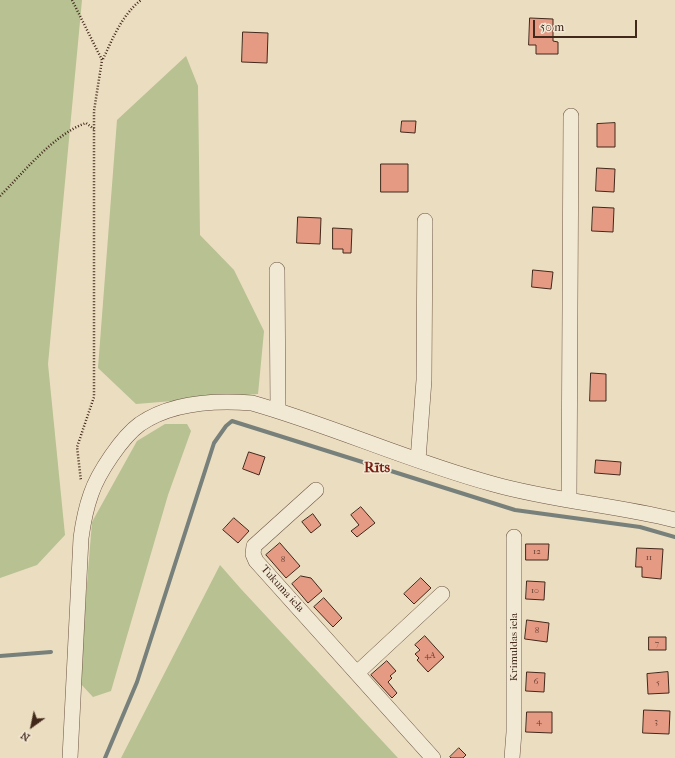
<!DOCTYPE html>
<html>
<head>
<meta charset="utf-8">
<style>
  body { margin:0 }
  #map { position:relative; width:675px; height:758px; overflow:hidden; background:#ebddbf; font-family:"IM FELL French Canon",serif }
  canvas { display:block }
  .north { position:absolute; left:12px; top:706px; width:40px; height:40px; -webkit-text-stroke:3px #f2e9d5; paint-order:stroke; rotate:213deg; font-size:11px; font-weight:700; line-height:16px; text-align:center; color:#42281b }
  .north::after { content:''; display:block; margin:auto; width:14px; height:18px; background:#42281b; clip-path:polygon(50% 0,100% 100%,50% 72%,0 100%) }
  .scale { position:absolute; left:533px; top:20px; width:104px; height:18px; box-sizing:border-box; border:2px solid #42281b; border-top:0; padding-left:5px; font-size:12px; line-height:14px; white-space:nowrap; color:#42281b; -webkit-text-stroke:3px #f2e9d5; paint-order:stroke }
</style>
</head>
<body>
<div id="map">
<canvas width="675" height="758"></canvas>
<div class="north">N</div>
<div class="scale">50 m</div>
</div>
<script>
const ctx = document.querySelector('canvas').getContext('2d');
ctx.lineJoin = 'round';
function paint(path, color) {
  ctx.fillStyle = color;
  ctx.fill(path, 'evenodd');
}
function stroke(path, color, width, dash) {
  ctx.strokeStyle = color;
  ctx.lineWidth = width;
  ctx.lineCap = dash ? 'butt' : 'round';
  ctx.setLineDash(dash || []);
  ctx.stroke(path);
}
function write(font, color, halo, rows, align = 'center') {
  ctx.font = font + ' "IM FELL French Canon",serif';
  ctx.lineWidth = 3.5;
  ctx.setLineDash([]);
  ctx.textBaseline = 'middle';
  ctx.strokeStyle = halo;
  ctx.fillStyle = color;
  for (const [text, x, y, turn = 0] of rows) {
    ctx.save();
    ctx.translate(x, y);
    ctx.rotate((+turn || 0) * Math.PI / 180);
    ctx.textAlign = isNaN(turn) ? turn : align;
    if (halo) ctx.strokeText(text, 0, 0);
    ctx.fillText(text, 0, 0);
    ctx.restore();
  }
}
paint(new Path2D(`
  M0,0H82L48,364L65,535L37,565L0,578Z
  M186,56L198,86L200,235L234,270L264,331L258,394L136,404L98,368L117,120Z
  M165,424H187L191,431L168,495L111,691L93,697L79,682L92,522L137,441Z
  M220,565L241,589L398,758H121Z`), '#b7c192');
stroke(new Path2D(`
  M0,656L51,652
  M105,758L137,682L214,443L226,426L232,421L515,510L640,527L675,537`), '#77807b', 4);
const building = new Path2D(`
  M530,18L553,19V41L558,42V54H536V45H529Z
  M243,32L268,33L267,63L242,62Z
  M402,121H416L415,133L401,132Z
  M615,123V147H597V124Z
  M381,164H408V192H381Z
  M597,168L615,169L614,192L596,191Z
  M593,207L614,208L613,232L592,231Z
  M298,217L321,218L320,244L297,243Z
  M333,228L352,229L351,253H343V249H333Z
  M533,270L553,272L551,289L532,287Z
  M591,373L606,374V401H590Z
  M249,452L265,457L259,475L243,469Z
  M596,460L621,462L620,475L595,473Z
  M361,507L375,523L357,537L351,531L359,525L351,515Z
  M313,514L321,525L311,533L302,522Z
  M234,518L249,531L238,543L223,530Z
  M280,543L300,566L286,578L266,555Z
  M526,544H549L548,560H526Z
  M637,548L663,549L661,579L642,577V567H636Z
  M301,576L311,578L322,591L308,603L292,584Z
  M421,578L431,588L414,604L404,594Z
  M527,581L545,582L544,600L526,599Z
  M324,598L342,618L333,627L314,607Z
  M527,620L549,623L547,642L525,639Z
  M425,636L444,657L428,672L417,660L419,658L415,654L420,650L415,645Z
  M649,637H666V650H649Z
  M387,661L396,671L390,676L392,678L388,682L397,693L392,698L371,675Z
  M527,672L545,673L544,692L526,691Z
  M668,672L669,693L648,694L647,674Z
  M644,710L670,711L669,734L643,733Z
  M527,712H552V733L526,732Z
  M459,748L466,755L463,758H451L450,757Z`);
paint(building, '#e59a84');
stroke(building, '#42281b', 1);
const minor = new Path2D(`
  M277,270L278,410
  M418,460L424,380L425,221
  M316,490L254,546L253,554L256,561L433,758
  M569,500L571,116
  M357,673L442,594
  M70,758L81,538C83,523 86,508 91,494C98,473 122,437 140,424C172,402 214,400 252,403C333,426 411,462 493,484C553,501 615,505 675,520
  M512,758L514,732V537`);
stroke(minor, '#6c5544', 16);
stroke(new Path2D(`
  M72,0L102,60L94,111V397L77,447L81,481
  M103,59C113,38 122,15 141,0
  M0,196C24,172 54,134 86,123L94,129`), '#42281b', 2.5, [1, 2]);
stroke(minor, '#f2e9d5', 15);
write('9px', '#6b4435', null, [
  ["12",537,552],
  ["11",649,558],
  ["8",283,560],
  ["10",535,591],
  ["8",537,631],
  ["7",657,644],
  ["4A",430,656],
  ["6",536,682],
  ["5",658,683],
  ["4",539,722],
  ["3",656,722]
]);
write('11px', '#42281b', '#f2e9d5', [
  ["Tukuma iela",282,589,48],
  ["Krimuldas iela",514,647,-90]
]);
write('bold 15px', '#7a1f14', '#f2e9d5', [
  ["Rīts",377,468]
]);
</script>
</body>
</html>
